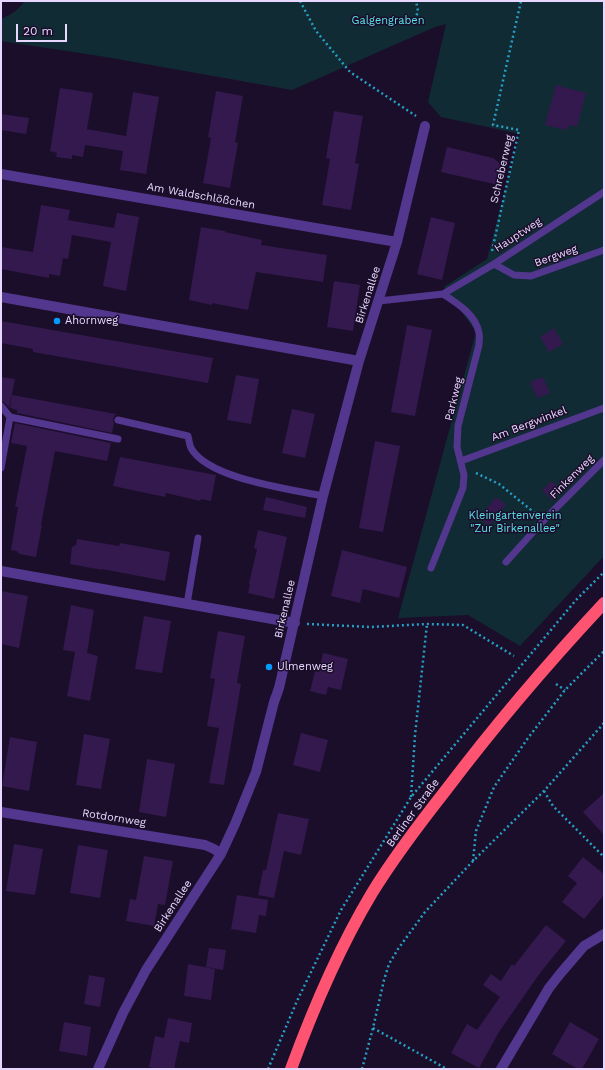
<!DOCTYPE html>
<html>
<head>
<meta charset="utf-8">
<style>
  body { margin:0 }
  #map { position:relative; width:605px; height:1070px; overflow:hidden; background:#1b0e2a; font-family:"Work Sans",sans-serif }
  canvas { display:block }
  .frame { position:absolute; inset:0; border:2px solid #e8d8ff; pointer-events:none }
  .scale { position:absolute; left:16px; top:24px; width:51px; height:18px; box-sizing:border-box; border:2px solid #e8d8ff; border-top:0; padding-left:5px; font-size:12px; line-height:14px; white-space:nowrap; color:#e8d8ff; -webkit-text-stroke:3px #1b0e2a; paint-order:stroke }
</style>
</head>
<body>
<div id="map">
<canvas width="605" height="1070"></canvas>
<div class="frame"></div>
<div class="scale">20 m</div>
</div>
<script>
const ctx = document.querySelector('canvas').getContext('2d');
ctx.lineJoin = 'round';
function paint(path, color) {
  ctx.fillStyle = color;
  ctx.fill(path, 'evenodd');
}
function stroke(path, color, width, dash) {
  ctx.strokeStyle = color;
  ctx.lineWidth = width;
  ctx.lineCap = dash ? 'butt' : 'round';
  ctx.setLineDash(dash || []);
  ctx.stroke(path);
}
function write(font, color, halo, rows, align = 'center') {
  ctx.font = font + ' "Work Sans",sans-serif';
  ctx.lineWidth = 3;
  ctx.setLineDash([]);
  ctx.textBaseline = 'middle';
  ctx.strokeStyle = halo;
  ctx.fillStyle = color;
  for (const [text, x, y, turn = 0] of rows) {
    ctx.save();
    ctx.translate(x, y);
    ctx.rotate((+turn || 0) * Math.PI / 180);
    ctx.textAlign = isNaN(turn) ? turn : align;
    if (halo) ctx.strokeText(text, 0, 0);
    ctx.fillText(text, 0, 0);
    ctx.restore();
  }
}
paint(new Path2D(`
  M25,1H604V556L520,646L468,615L398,618L476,332L444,287L487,259L520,134L441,117L428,102L446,24L435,27L292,90L106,57L1,41V19C11,15 18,10 25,1Z`), '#112b35');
paint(new Path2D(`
  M556,85L586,93L577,127L569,125L567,130L545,125Z
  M60,88L93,93L87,129L126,136L133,92L159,97L146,174L120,170L123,151L85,145L83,157L72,155V159L56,157L57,153L50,151Z
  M216,91L243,96L235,142L238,143L230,188L203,183L211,138L208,137Z
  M334,111L363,116L355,163L359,164L351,210L322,205L330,159L326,158Z
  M1,114L29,118L26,134L1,130Z
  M447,147L493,158L502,165L498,185L441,172Z
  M41,205L70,210L68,220L114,228L117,213L139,217L126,291L103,286L111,242L72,235L68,259L63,258L60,276L49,274V278L1,269V247L33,252Z
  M431,217L455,223L442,280L417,274Z
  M201,227L225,231V232L262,240L261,245L327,255L323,282L256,272L248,310L212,303V305L189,300Z
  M334,281L360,285L353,331L327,327Z
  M1,321L213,358L208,383L33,352V349L1,343Z
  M407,325L432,330L415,416L391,412Z
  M554,328L563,344L549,352L540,337Z
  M236,375L259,379L251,424L227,420Z
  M1,377L15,379L9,408L5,403L1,401Z
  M543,377L550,393L537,398L530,382Z
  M12,395L116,414L113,419L114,423L112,433L17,413V410L10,408Z
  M292,409L315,414L305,458L282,453Z
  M15,423L111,443L107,461L55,451L41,525H42L36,557L19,554L17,551L11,550L18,507H15L27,446L11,443Z
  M375,441L400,446L383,532L359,528Z
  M120,457L216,475L211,501L201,499L200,501L166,493L165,497L113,486Z
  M552,481L562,491L552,500L542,490Z
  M266,497L307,507L305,518L263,510Z
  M496,497L506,505L489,526L479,517Z
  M258,530L287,537L274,599L248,593L250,584L249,583L257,549L254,548Z
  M77,539L119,546L120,543L170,552L165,581L102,569V570L70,564L72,547L76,545Z
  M342,550L407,567L399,598L363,589L360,603L331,596Z
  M1,591L28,596L19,648L1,644Z
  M71,605L94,610L87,653L98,656L90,701L67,696L75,652L63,650Z
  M144,616L171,621L162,673L135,669Z
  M218,631L245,636L237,683L241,684L224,785L209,783L219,728L207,726L215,679L210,678Z
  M323,653L348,659L341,690L328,687L326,695L310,691L315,671L319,672Z
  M301,733L328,740L320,772L293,765Z
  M84,734L110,739L101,789L76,785Z
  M10,737L37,742L29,791L2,786Z
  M147,759L175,764L166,817L139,812Z
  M604,793V835L583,812Z
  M278,813L309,819L301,855L284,851L274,898L258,895L263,870H266Z
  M14,844L43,849L35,895L6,891Z
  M78,845L108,850L100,898L70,893Z
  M144,856L173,861L165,905L158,904L154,926L126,921L130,899L136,900Z
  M583,857L604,874V895L584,919L562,902L577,883L568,876Z
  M237,895L268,900L266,916L259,915L256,933L231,929Z
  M546,925L566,941L540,973L499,1032L479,1068L451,1053L467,1024L477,1030L500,997L483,985L491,974L501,981L512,964L514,966Z
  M209,948L226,950L223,970L206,967Z
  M188,964L215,969L211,1000L184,996Z
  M89,975L105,978L100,1007L84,1004Z
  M168,1018L192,1023L189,1043L180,1041L174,1069H158L149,1067L155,1036L164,1038Z
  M64,1022L91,1027L87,1056L59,1051Z
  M570,1022L599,1039L582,1069H578L552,1054Z`), '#33194d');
stroke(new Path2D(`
  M300,1L316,31L350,72L416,116
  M415,20L418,11L416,1
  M492,251L519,130L493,125L521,1
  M476,473L499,484L536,514
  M307,624L371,627L427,624L463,625L514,656
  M556,684L565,690
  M544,791L553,806L604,857
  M411,797L415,735L427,624
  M473,861L476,831L494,787L528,738L565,690L604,651
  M373,1028L447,1069
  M268,1069L297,1001L341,910L411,797L576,600L604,572
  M362,1069L373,1028L384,980L389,964L398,949L425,912L473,861L544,791L604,723`), '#269fc5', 2.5, [2, 3]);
stroke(new Path2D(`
  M494,264L514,275L531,276L604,250
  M379,301L443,294L494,264L604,192
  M1,406L10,417
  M118,420L188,436C189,439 189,444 191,448C208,479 290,489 323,496
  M461,461L604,408
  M1,468L10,417L118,439
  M506,562L544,520L604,460
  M431,568L463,488L464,475L457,447L458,426L479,345C479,342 480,336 479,333C476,315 457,303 443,294
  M187,604L198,538`), '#53368d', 7);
stroke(new Path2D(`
  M1,174L397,242
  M1,297L359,361
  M1,571L295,623
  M1,812L205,845L214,849L221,854
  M98,1069L123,1013L146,970L221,854L235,824L256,772L274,702L279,688L323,496L359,361L397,242L425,126
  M501,1069L549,988L560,974L584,946L604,934`), '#53368d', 10);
stroke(new Path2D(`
  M291,1069C313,1009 339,948 372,893C394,857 420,823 446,790C495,725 548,663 604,603`), '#ff5372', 12);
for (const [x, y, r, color] of [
  [57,321,4,"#049bff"],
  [269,667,4,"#049bff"]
]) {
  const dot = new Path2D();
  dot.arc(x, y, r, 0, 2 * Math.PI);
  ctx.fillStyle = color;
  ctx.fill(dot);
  stroke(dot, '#1b0e2a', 1.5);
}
write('11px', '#59e3e9', '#1b0e2a', [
  ["Galgengraben",388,21],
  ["Kleingartenverein",515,516],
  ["\"Zur Birkenallee\"",515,529]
]);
write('11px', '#e8d8ff', '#1b0e2a', [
  ["Schreberweg",502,169,-77],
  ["Am Waldschlößchen",201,196,10],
  ["Hauptweg",518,235,-33],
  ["Bergweg",556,256,-20],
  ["Birkenallee",368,295,-72],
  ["Parkweg",454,399,-76],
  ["Am Bergwinkel",529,424,-21],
  ["Finkenweg",572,477,-45],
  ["Birkenallee",285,609,-77],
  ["Berliner Straße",413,813,-54],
  ["Rotdornweg",114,818,9],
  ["Birkenallee",173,906,-57]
]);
write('11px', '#e8d8ff', '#1b0e2a', [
  ["Ahornweg",65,321],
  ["Ulmenweg",277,667]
], 'left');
</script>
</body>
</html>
